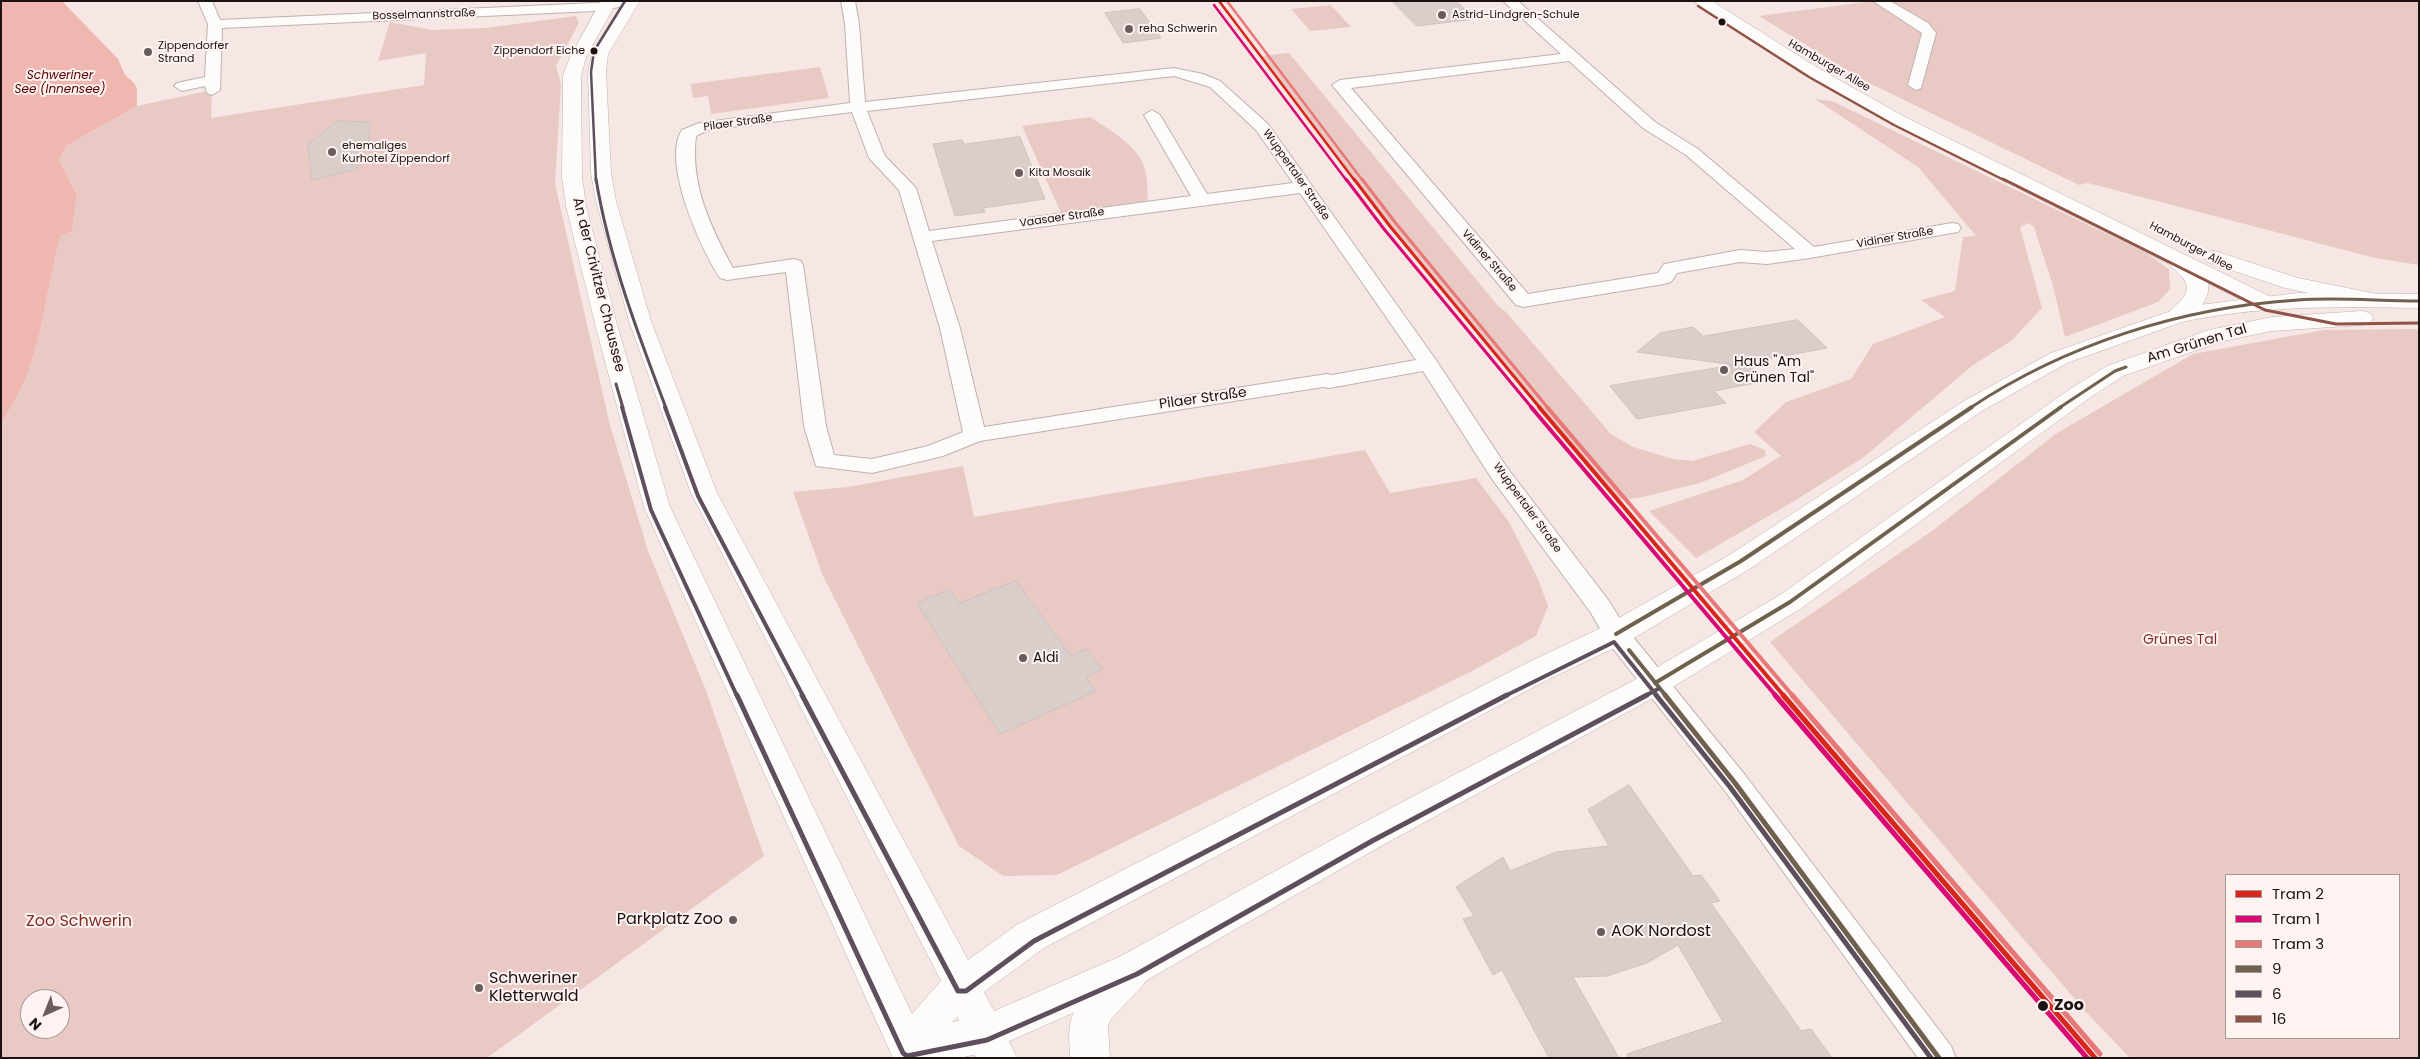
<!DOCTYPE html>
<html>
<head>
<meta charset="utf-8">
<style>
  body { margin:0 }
  #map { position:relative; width:2420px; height:1059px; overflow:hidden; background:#f6e7e4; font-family:Poppins,sans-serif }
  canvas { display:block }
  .frame { position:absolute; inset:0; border:2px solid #1b1211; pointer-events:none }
  .legend { position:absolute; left:2225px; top:874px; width:175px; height:165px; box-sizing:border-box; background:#fef3f1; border:1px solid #a39997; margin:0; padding:6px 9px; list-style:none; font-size:15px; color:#1b1211 }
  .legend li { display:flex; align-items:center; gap:10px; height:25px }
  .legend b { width:25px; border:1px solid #a39997 }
  .north { position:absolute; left:20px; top:989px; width:50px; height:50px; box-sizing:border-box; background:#fef3f1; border:1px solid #a39997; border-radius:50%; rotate:224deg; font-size:14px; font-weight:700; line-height:20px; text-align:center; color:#1b1211 }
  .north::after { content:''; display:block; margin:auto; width:18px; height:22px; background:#685d5b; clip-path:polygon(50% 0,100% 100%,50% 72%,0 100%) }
</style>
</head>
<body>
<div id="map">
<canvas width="2420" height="1059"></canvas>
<div class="frame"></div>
<ul class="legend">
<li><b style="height:6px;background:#d9261c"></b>Tram 2</li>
<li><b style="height:6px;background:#da0873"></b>Tram 1</li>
<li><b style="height:6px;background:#e87878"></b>Tram 3</li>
<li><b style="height:6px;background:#70614f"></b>9</li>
<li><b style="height:6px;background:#5e4f5c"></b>6</li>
<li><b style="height:6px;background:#8f5445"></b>16</li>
</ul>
<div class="north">N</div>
</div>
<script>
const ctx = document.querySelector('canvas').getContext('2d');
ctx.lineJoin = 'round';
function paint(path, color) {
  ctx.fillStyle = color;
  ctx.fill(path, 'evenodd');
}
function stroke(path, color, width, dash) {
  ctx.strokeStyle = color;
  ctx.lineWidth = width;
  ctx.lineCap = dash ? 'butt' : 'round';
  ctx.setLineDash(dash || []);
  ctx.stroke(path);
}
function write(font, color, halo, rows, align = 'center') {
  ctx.font = font + ' Poppins,sans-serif';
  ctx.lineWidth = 4;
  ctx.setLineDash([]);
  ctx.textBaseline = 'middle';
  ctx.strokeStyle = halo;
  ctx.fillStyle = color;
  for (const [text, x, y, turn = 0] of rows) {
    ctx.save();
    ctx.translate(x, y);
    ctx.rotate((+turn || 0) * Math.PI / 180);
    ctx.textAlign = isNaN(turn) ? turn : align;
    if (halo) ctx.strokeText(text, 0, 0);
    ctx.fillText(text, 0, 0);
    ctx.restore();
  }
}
paint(new Path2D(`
  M1874,1H2419V265L2375,258L2088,183L2079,185L1863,80L1759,16Z
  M1331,5L1351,27L1310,31L1291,9Z
  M576,16L579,23L556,66L561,84L555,184L610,425L648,551L705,688L764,856L487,1058H1V424C9,410 18,395 25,380C44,334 47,282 61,234L72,231L77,195L59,160L66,146L137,106L212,90L211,118L424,85L426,53L378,61L390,22L432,30L485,28ZM30,999H60V1029H30Z
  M1289,53L1498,306L1506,312L1611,434L1633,447L1673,459L1692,461L1750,444L1765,450L1766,456L1700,483L1638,498L1616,500L1389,225L1261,56Z
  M820,67L829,98L711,114L708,96L693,98L691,84Z
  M1815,99L1832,101L2144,252L2169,269L2170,289L2158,302L2065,337L2053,286L2034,227L2029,223L2020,227L2042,308L2011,341L1973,365L1864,457L1791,503L1696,558L1649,511L1743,480L1781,456L1754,432L1786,402L1851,379L1873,344L1945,317L1921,300L1955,291L1963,237L1976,236L1918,167Z
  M1090,117C1111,131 1142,147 1146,174C1148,183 1147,192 1148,201L1061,213L1022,126Z
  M2419,329V1058H2130L2085,1011L1770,642L1932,531L2057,433L2193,354L2324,330ZM2399,875V1038H2226V875Z
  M1365,450L1390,493L1476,478L1509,522L1538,579L1548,606L1536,636L1472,671L1057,875L1003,876L959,846L823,576L793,492L848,487L963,466L974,517Z`), '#e9c9c4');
paint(new Path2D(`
  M1,1H62L118,59L125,75L133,82L137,88V106L66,146L59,160L77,195L72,231L61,235C47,282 44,334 25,380C18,395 9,410 1,424Z`), '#f0b7b0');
const building = new Path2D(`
  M1392,1H1456L1475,19L1417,26Z
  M1140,9L1161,38L1123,43L1105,13Z
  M337,121L370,122L369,146L358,150V169L312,180L308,145Z
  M1020,137L1045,199L983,208L985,212L955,216L933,144L962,140L964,144Z
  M1798,320L1827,348L1735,365L1637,352L1660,333L1693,327L1703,336Z
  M1747,363L1766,381L1714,391L1726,403L1637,419L1610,386Z
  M1016,581L1071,656L1087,649L1102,670L1086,677L1096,691L1000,734L917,603L950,589L959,603Z
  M1629,785L1693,876L1701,875L1720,901L1711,903L1801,1031L1811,1029L1832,1058H1628L1627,1054L1723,1022L1678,945L1647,963L1607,976L1573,977L1619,1058H1549L1502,970L1493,975L1463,919L1474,916L1456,887L1503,857L1510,871L1556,852L1609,846L1588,810Z`);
paint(building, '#dacecb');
stroke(building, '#cdc2c0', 1);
const minor = new Path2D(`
  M198,1H212L220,20L639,1L632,5L594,11L222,28L220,90L212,95L207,93L205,86L182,91L174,86L177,83L205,77L208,24Z
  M841,1H855L859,24L865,102L1174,68L1203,74L1220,81L1268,124L1436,360L1508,469L1609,601L1625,627L1745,775L1951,1046L1956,1058H1918L1725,791L1607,641L1591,613L1492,479L1423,371L1329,388L1323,387L980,441L943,456L872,473L816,466L804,426L786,272L727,280L720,278C701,250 661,161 682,130L699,123L850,103L845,24ZM1174,76L1210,87L1256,130L1293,183L1207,194L1160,115L1152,110L1144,115L1191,196L929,231L916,188L885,156L867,111ZM852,112L869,158L899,190L940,328L963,432L928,446L872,459L834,455L826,426L803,265L801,261L794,259L733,268C710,226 690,184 696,136L708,130ZM1300,193L1416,360L1332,375L1327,374L984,427L960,328L932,241Z
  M1503,1H1518L1655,122L1698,149L1814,247L1952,223L1958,224L1961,228L1958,232L1952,233L1810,258L1767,264L1740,262L1677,273L1671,282L1664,284L1523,307L1516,305L1332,85L1340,80L1561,54ZM1569,61L1643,128L1686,155L1795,249L1767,252L1740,250L1664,264L1658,273L1528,294L1351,88Z
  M1873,1H1890L1928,23L1936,33L1921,88L1916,90L1908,85L1922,33Z`);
const tertiary = new Path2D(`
  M1693,1H1712L1818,68L1903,116L2275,299L2278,304L2275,309L2267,311L2259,309L2208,283C2212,303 2187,326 2168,322L2165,317C2173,305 2196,295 2183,278C2179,273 2173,269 2169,264L1891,124L1806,76Z
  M2215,251L2298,278L2382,295L2385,300L2382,305L2374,307L2285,288L2207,262L2204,257L2207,252Z
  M1131,955L1144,960L1150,972L1144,984L1111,1019L1108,1025L1110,1058H1070C1070,1048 1068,1036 1070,1026C1073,1000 1107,964 1131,955Z
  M985,1016L999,1021L1017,1058H976L966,1034L971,1021Z`);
const primary = new Path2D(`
  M601,1H617L586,57L581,76L582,177L586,206L618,328L670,507L912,1014L941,981L691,493L629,321L596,201L591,173L588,72L592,54L624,1H640L608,54L606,72L611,173L616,201L651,321L717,493L968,960L1018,924L1529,662L1605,626L1731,554L1964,401L2051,353L2168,312L2199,305L2298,293L2419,294V308C2339,307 2260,305 2182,322L2067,363L1982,411L1751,568L1627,642L1551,678L1044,948L984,992L994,1011L1121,956L1357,826L1644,675L1780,595L2070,389L2107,366L2209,330L2272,317L2362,311L2370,313L2373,318L2370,323L2362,325L2272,331L2223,341L2123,376L2088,399L1800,609L1666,691L1381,846L1147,980L985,1052L960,1058H893L644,507L596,328L566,206L562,177L563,76L570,57ZM957,1017L959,1021L952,1022Z`);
stroke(minor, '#bdb2af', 2);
stroke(tertiary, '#bdb2af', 1);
stroke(primary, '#bdb2af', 1);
paint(minor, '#fefbfb');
paint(tertiary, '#fefbfb');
paint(primary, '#fefbfb');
stroke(new Path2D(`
  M1970,408C2066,344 2183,307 2298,300C2338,297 2379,301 2419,301
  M2059,408L2115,371L2126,367`), '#70614f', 3);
stroke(new Path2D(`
  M1616,634L1741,561L1972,407
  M1629,650L1666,696
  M1655,683L1790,602L2061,407`), '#70614f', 4);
stroke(new Path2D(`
  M1665,695L1735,783L1939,1058`), '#70614f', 5);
stroke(new Path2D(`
  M596,181L591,72L594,51L625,1`), '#5e4f5c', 2.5);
stroke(new Path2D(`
  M596,179C609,258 638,334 666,408
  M616,384L623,408`), '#5e4f5c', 3);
stroke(new Path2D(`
  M622,407L651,510L737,696
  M665,407L698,496L803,696
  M1505,696L1614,642L1657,696
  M1645,696L1658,689`), '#5e4f5c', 4);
stroke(new Path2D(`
  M737,695L903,1053L907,1056L987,1040L1137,974L1372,841L1647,695
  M802,695L958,991H966L1034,941L1507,695
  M1656,695L1730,787L1931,1058`), '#5e4f5c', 5);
stroke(new Path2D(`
  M1698,6L1809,77L1894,125L2006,181`), '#8f5445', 2.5);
stroke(new Path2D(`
  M2003,179L2265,310L2336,324L2419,323`), '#8f5445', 3);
stroke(new Path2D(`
  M1219,1L1355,181`), '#d9261c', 2.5);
stroke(new Path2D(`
  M1354,179L1389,225L1540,408`), '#d9261c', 3);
stroke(new Path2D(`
  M1539,407L1784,696`), '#d9261c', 4);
stroke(new Path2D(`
  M1783,695L2095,1058`), '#d9261c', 5);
stroke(new Path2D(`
  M1214,5L1347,181`), '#da0873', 2.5);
stroke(new Path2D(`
  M1346,179L1384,229L1532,408`), '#da0873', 3);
stroke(new Path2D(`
  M1531,407L1776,696`), '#da0873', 4);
stroke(new Path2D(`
  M1775,695L2087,1058`), '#da0873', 5);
stroke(new Path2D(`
  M1227,1L1363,181`), '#e87878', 2.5);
stroke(new Path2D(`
  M1362,179L1394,221L1548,408`), '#e87878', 3);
stroke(new Path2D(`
  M1547,407L1793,696`), '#e87878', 4);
stroke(new Path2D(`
  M1792,695L2100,1054`), '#e87878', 5);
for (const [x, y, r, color] of [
  [1442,15,5,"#685d5b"],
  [1722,22,4.5,"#1b1211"],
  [1129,29,5,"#685d5b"],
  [594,51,4.5,"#1b1211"],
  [148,52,5,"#685d5b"],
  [332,152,5,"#685d5b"],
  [1019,173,5,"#685d5b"],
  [1724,370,5,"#685d5b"],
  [1023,658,5,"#685d5b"],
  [733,920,5,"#685d5b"],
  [1601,932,5,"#685d5b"],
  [479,988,5,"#685d5b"],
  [2043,1006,6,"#1b1211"]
]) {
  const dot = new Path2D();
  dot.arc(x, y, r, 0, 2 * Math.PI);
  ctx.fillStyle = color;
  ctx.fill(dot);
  stroke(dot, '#fef3f1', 2);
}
write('11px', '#1b1211', '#fef3f1', [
  ["Bosselmannstraße",424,15,-2],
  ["Hamburger Allee",1829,66,30],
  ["Pilaer Straße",738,123,-8],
  ["Wuppertaler Straße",1296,175,55],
  ["Vaasaer Straße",1062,218,-8],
  ["Vidiner Straße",1895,238,-10],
  ["Hamburger Allee",2191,247,28],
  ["Vidiner Straße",1489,261,49],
  ["Wuppertaler Straße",1527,508,54]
]);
write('11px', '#1b1211', '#fef3f1', [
  ["Astrid-Lindgren-Schule",1452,15],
  ["reha Schwerin",1139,29],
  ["Zippendorfer",158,46],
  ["Strand",158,59],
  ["ehemaliges",342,146],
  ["Kurhotel Zippendorf",342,159],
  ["Kita Mosaik",1029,173]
], 'left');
write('11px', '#1b1211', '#fef3f1', [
  ["Zippendorf Eiche",585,51]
], 'right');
write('italic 12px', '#590001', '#fef3f1', [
  ["Schweriner",60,76],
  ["See (Innensee)",60,90]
]);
write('14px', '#1b1211', '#fef3f1', [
  ["An der Crivitzer Chaussee",598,285,76],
  ["Am Grünen Tal",2197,344,-17],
  ["Pilaer Straße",1203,399,-8]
]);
write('14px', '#1b1211', '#fef3f1', [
  ["Haus \"Am",1734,362],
  ["Grünen Tal\"",1734,378],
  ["Aldi",1033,658]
], 'left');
write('14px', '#822c24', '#fef3f1', [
  ["Grünes Tal",2180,640]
]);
write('16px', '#1b1211', '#fef3f1', [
  ["Parkplatz Zoo",723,920,"right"],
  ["AOK Nordost",1611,932],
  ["Schweriner",489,979],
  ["Kletterwald",489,997]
], 'left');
write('16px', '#822c24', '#fef3f1', [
  ["Zoo Schwerin",79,922]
]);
write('bold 16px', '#1b1211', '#fef3f1', [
  ["Zoo",2054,1006]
], 'left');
</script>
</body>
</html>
